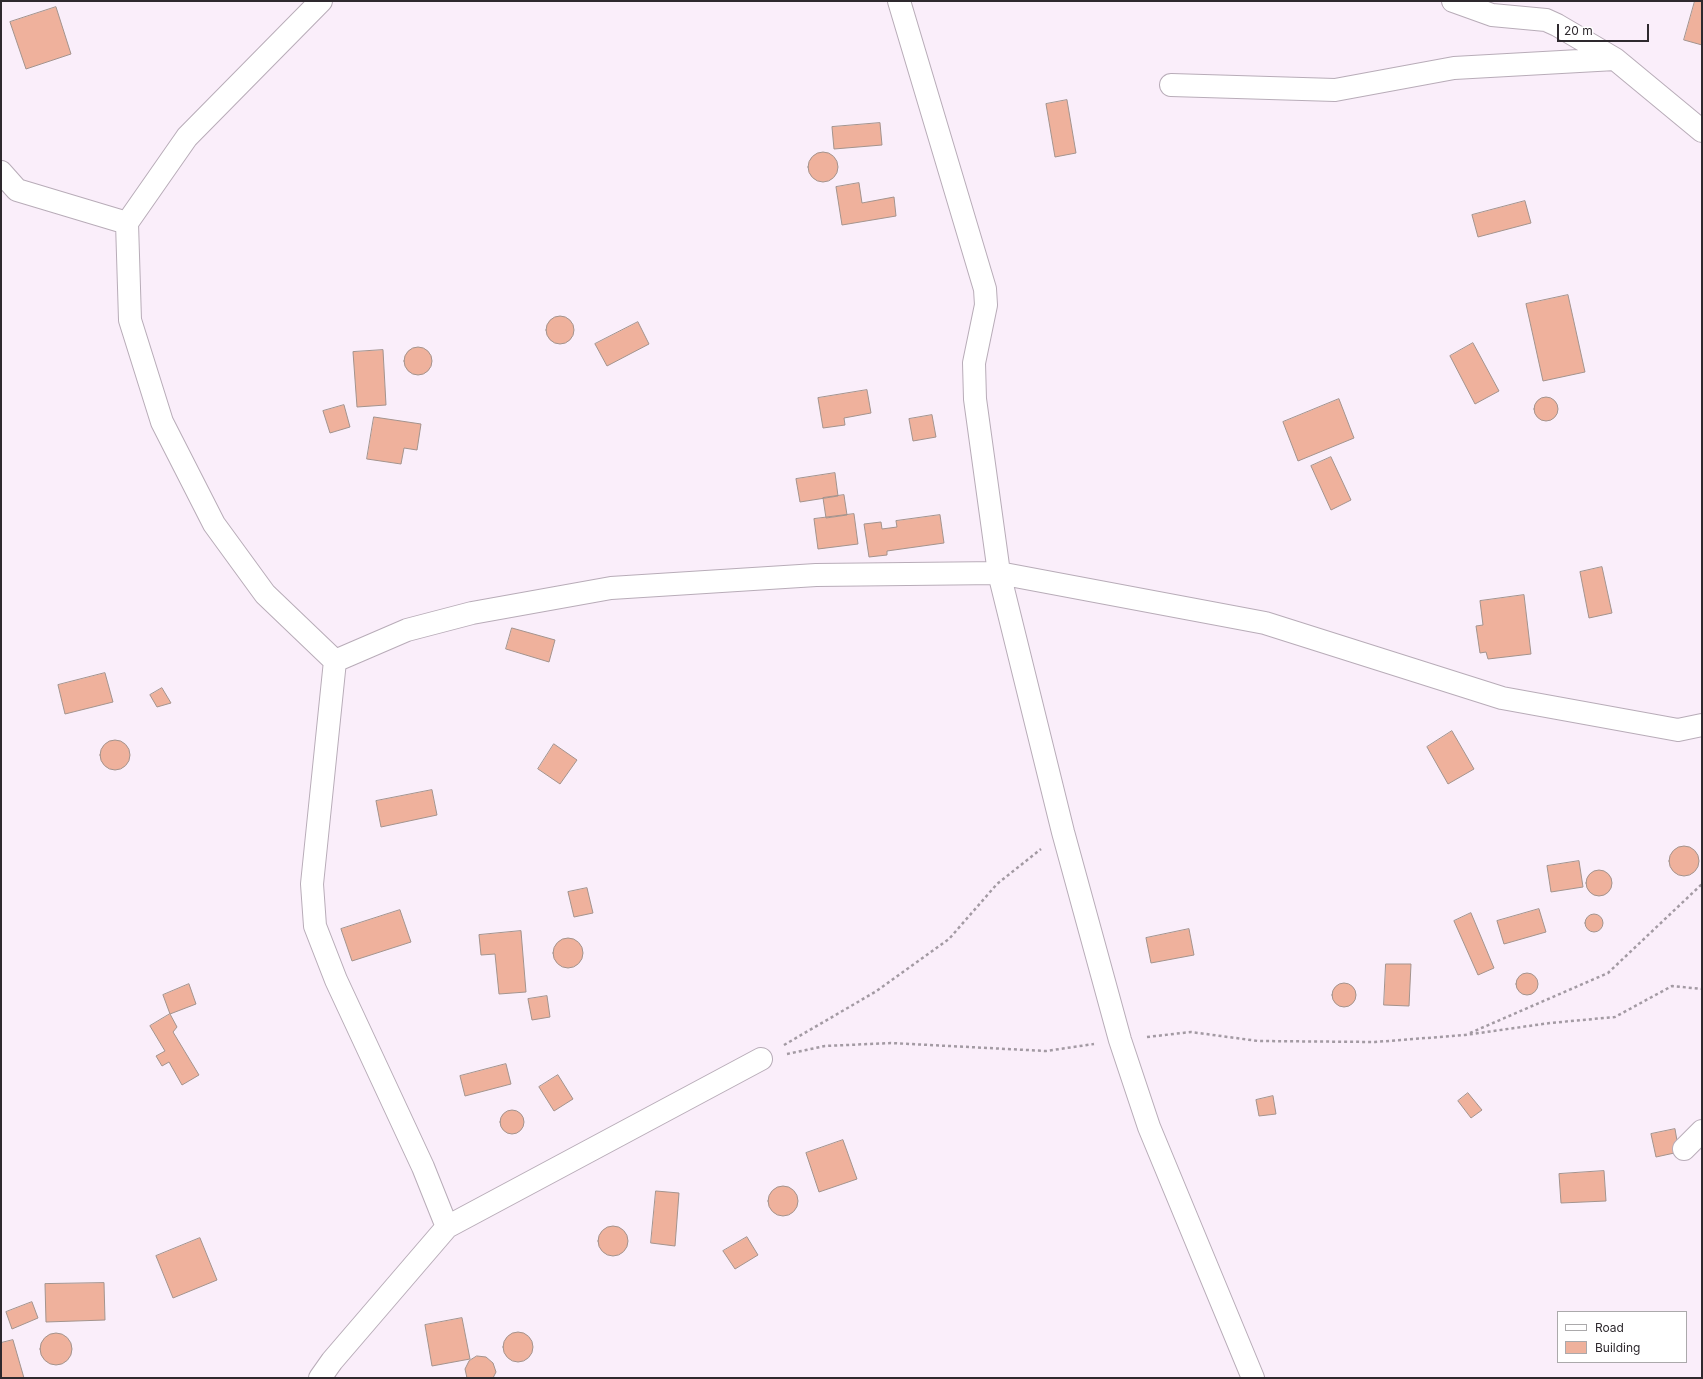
<!DOCTYPE html>
<html>
<head>
<meta charset="utf-8">
<style>
  body { margin:0 }
  #map { position:relative; width:1703px; height:1379px; overflow:hidden; background:#faeefa; font-family:Inter,sans-serif }
  canvas { display:block }
  .frame { position:absolute; inset:0; border:2px solid #2e292e; pointer-events:none }
  .legend { position:absolute; left:1557px; top:1311px; width:130px; height:52px; box-sizing:border-box; background:#fff; border:1px solid #aba9ab; margin:0; padding:5px 7px; list-style:none; font-size:12px; color:#2e292e }
  .legend li { display:flex; align-items:center; gap:8px; height:20px }
  .legend b { width:20px; border:1px solid #aba9ab }
  .scale { position:absolute; left:1557px; top:24px; width:92px; height:18px; box-sizing:border-box; border:2px solid #2e292e; border-top:0; padding-left:5px; font-size:12px; line-height:14px; white-space:nowrap; color:#2e292e; -webkit-text-stroke:3px #fff; paint-order:stroke }
</style>
</head>
<body>
<div id="map">
<canvas width="1703" height="1379"></canvas>
<div class="frame"></div>
<ul class="legend">
<li><b style="height:5px;background:#fff"></b>Road</li>
<li><b style="height:11px;background:#efb19c"></b>Building</li>
</ul>
<div class="scale">20 m</div>
</div>
<script>
const ctx = document.querySelector('canvas').getContext('2d');
ctx.lineJoin = 'round';
function paint(path, color) {
  ctx.fillStyle = color;
  ctx.fill(path, 'evenodd');
}
function stroke(path, color, width, dash) {
  ctx.strokeStyle = color;
  ctx.lineWidth = width;
  ctx.lineCap = dash ? 'butt' : 'round';
  ctx.setLineDash(dash || []);
  ctx.stroke(path);
}
const building = new Path2D(`
  M1695,1H1702V45L1684,40Z
  M56,7L71,54L26,69L10,22Z
  M1067,100L1076,153L1055,157L1046,104Z
  M880,123L882,145L834,149L832,127Z
  M808 167a15 15 0 1 1 30 0a15 15 0 1 1-30 0Z
  M859,183L862,203L894,197L896,216L842,225L836,187Z
  M1525,201L1531,223L1478,237L1472,215Z
  M1568,295L1585,372L1543,381L1526,304Z
  M546 330a14 14 0 1 1 28 0a14 14 0 1 1-28 0Z
  M638,322L649,344L607,366L595,344Z
  M1473,343L1499,391L1475,404L1450,356Z
  M404 361a14 14 0 1 1 28 0a14 14 0 1 1-28 0Z
  M383,350L386,405L357,407L353,352Z
  M867,390L871,413L844,418L845,425L823,428L818,398Z
  M1534 409a12 12 0 1 1 24 0a12 12 0 1 1-24 0Z
  M1339,399L1354,438L1298,461L1283,422Z
  M344,405L350,427L330,433L323,411Z
  M932,415L936,437L913,441L909,419Z
  M374,417L421,424L417,450L404,448L401,464L367,459Z
  M1331,457L1351,500L1331,510L1311,466Z
  M835,473L838,496L800,502L796,479Z
  M844,495L847,515L826,518L823,498Z
  M854,514L858,544L818,549L814,519Z
  M940,515L944,543L887,551V555L869,557L864,524L881,522L882,529L897,527L896,521Z
  M1602,567L1612,613L1589,618L1580,572Z
  M1524,595L1531,654L1488,659L1486,652L1480,653L1476,626L1483,625L1480,601Z
  M512,628L555,640L549,662L506,649Z
  M105,673L113,702L65,714L58,685Z
  M162,688L171,703L157,707L150,695Z
  M1452,731L1474,769L1448,784L1427,747Z
  M100 755a15 15 0 1 1 30 0a15 15 0 1 1-30 0Z
  M554,744L577,760L560,784L538,769Z
  M432,790L437,815L381,827L376,801Z
  M1669 861a15 15 0 1 1 30 0a15 15 0 1 1-30 0Z
  M1579,861L1583,887L1551,892L1547,866Z
  M1586 883a13 13 0 1 1 26 0a13 13 0 1 1-26 0Z
  M587,888L593,913L574,917L568,892Z
  M1539,909L1546,932L1504,944L1497,921Z
  M400,910L411,942L352,961L341,929Z
  M1471,913L1494,968L1478,975L1454,921Z
  M1585 923a9 9 0 1 1 18 0a9 9 0 1 1-18 0Z
  M1189,929L1194,955L1151,963L1146,938Z
  M521,931L526,992L499,994L495,954L481,955L479,935Z
  M553 953a15 15 0 1 1 30 0a15 15 0 1 1-30 0Z
  M1386,964H1411L1409,1006L1384,1005Z
  M1516 984a11 11 0 1 1 22 0a11 11 0 1 1-22 0Z
  M1332 995a12 12 0 1 1 24 0a12 12 0 1 1-24 0Z
  M189,984L196,1004L170,1014L163,995Z
  M547,996L550,1017L532,1020L528,999Z
  M170,1014L177,1027L173,1032L199,1075L182,1085L169,1062L162,1066L156,1056L165,1051L150,1026Z
  M506,1064L511,1084L465,1096L460,1076Z
  M558,1075L573,1099L554,1111L539,1087Z
  M1468,1093L1482,1110L1471,1118L1458,1101Z
  M1273,1096L1276,1114L1259,1116L1256,1100Z
  M500 1122a12 12 0 1 1 24 0a12 12 0 1 1-24 0Z
  M1675,1129L1679,1152L1656,1157L1651,1134Z
  M843,1140L857,1179L819,1192L806,1153Z
  M1604,1171L1606,1201L1561,1203L1559,1174Z
  M768 1201a15 15 0 1 1 30 0a15 15 0 1 1-30 0Z
  M656,1191L679,1193L675,1246L651,1243Z
  M598 1241a15 15 0 1 1 30 0a15 15 0 1 1-30 0Z
  M747,1237L758,1255L735,1269L723,1251Z
  M200,1238L217,1280L173,1298L156,1256Z
  M104,1283L105,1320L46,1322L45,1284Z
  M32,1302L38,1318L12,1329L6,1312Z
  M462,1318L470,1359L432,1366L425,1325Z
  M503 1347a15 15 0 1 1 30 0a15 15 0 1 1-30 0Z
  M40 1349a16 16 0 1 1 32 0a16 16 0 1 1-32 0Z
  M13,1340L24,1378H1V1343Z
  M477,1356L486,1357L493,1363L496,1372L493,1378H467L465,1369L469,1361Z`);
paint(building, '#efb19c');
stroke(building, '#a3938d', 1);
const minor = new Path2D(`
  M899,1L985,289L986,305L974,363L975,399L999,573L1063,832L1120,1040L1149,1127L1253,1378
  M1453,1L1492,15L1546,20L1557,25L1615,59
  M1171,85L1335,90L1454,68L1615,59L1702,131
  M1,172L17,190L127,223
  M335,661L407,630L472,613L611,588L816,575L999,573L1265,623L1502,698L1678,730L1702,725
  M1684,1149L1702,1131
  M447,1227L761,1059
  M320,1378L332,1361L447,1227L423,1167L336,980L315,926L312,884L335,661L265,594L214,524L162,422L130,320L127,223L187,137L321,1`);
stroke(minor, '#b8acb8', 24);
stroke(new Path2D(`
  M1470,1033L1608,973L1702,884
  M1147,1037L1191,1032L1258,1041L1375,1042L1465,1035L1550,1023L1615,1017L1672,986L1702,989
  M784,1045L875,992L949,939L997,884L1041,849
  M787,1054L825,1046L891,1043L1046,1051L1094,1044`), '#a39aa3', 2.5, [3, 3]);
stroke(minor, '#fff', 22);
</script>
</body>
</html>
